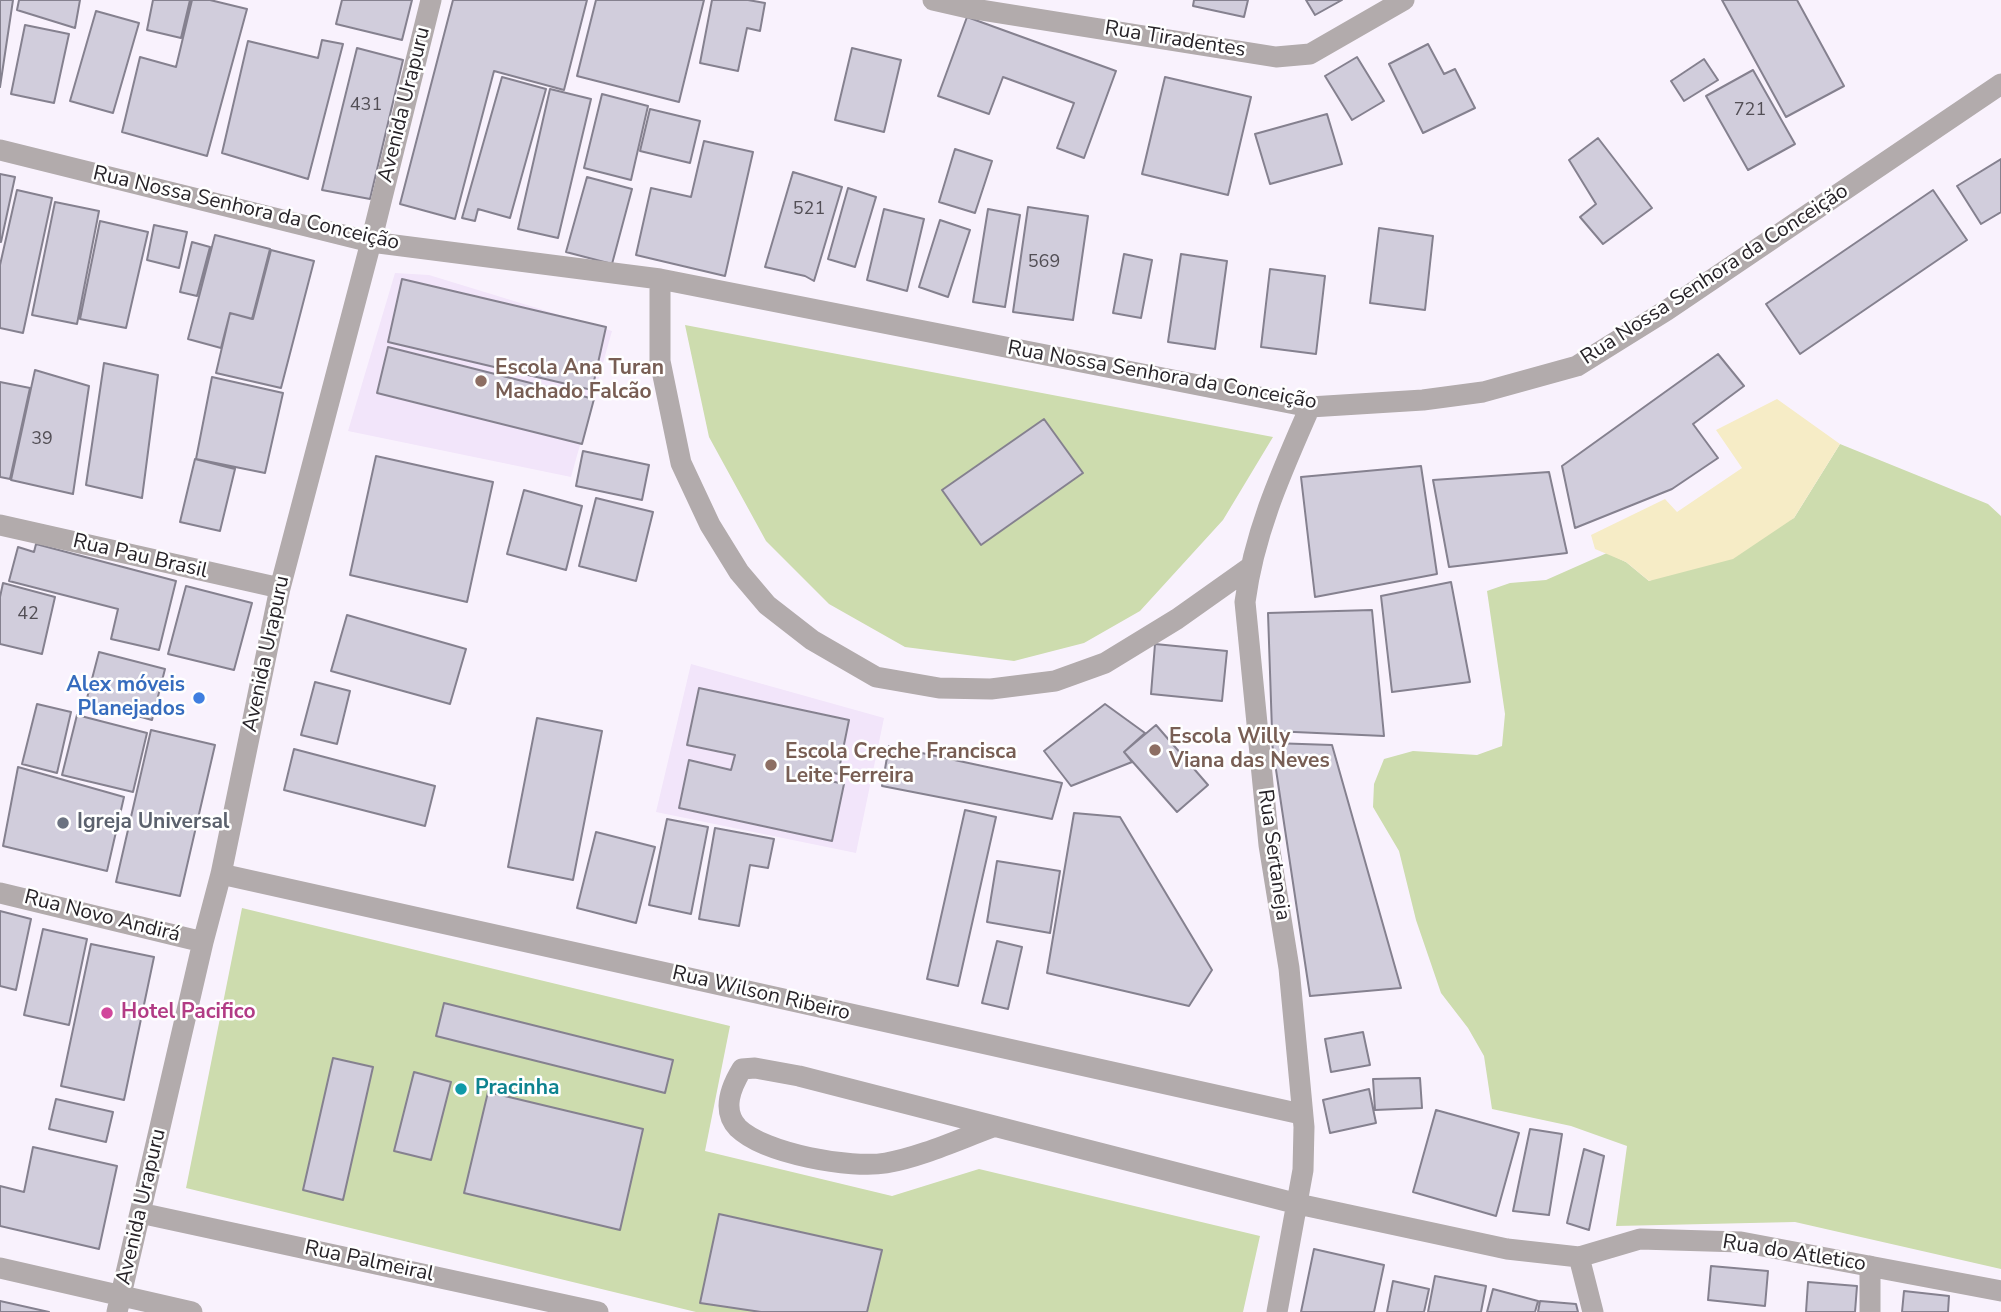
<!DOCTYPE html>
<html>
<head>
<meta charset="utf-8">
<style>
  body { margin:0 }
  canvas { display:block; background:#f9f2fd }
</style>
</head>
<body>
<canvas width="2001" height="1312"></canvas>
<script>
const ctx = document.querySelector('canvas').getContext('2d');
ctx.lineJoin = 'round';
function paint(path, color) {
  ctx.fillStyle = color;
  ctx.fill(path, 'evenodd');
}
function stroke(path, color, width, dash) {
  ctx.strokeStyle = color;
  ctx.lineWidth = width;
  ctx.lineCap = dash ? 'butt' : 'round';
  ctx.setLineDash(dash || []);
  ctx.stroke(path);
}
function write(font, color, halo, rows, align = 'center') {
  ctx.font = font + ' "Nunito Sans",sans-serif';
  ctx.lineWidth = 5;
  ctx.setLineDash([]);
  ctx.textBaseline = 'middle';
  ctx.strokeStyle = halo;
  ctx.fillStyle = color;
  for (const [text, x, y, turn = 0] of rows) {
    ctx.save();
    ctx.translate(x, y);
    ctx.rotate((+turn || 0) * Math.PI / 180);
    ctx.textAlign = isNaN(turn) ? turn : align;
    if (halo) ctx.strokeText(text, 0, 0);
    ctx.fillText(text, 0, 0);
    ctx.restore();
  }
}
paint(new Path2D(`
  M395,273L429,275L612,331L571,477L348,431Z
  M691,664L884,718L856,853L656,812Z`), '#f2e5fa');
paint(new Path2D(`
  M685,325L1273,437L1223,520L1140,611L1084,643L1014,661L905,647L829,604L766,541L709,437Z
  M1840,444L1988,504L2001,516V1269L1795,1222L1616,1226L1627,1146L1571,1126L1492,1109L1484,1056L1468,1028L1441,993L1416,920L1399,851L1373,807L1374,784L1384,759L1413,751L1477,755L1502,746L1505,714L1487,591L1510,583L1546,580L1607,553L1626,562L1649,581L1794,518Z
  M242,908L730,1026L705,1151L892,1196L979,1169L1260,1236L1243,1312H696L186,1188Z`), '#cddcae');
paint(new Path2D(`
  M1777,399L1840,444L1794,518L1733,559L1649,581L1626,562L1595,549L1591,535L1665,499L1677,512L1742,468L1716,430Z`), '#f6ecc6');
const building = new Path2D(`
  M0,0H13L0,87Z
  M19,0H80L75,28L17,10Z
  M153,0H190L181,38L147,30Z
  M192,0H210L247,9L207,156L122,132L140,57L176,67Z
  M342,0H412L402,40L336,24Z
  M453,0H587L564,90L494,71L455,219L400,204Z
  M596,0H704L679,102L577,76Z
  M712,0H748L765,3L760,31L747,28L738,71L700,63Z
  M1194,0H1248L1244,17L1193,6Z
  M1306,0H1342L1315,15Z
  M1722,0H1797L1844,86L1786,117Z
  M96,11L139,23L113,113L70,101Z
  M967,17L1116,71L1084,158L1057,148L1074,103L1003,77L989,114L938,96Z
  M25,25L69,34L54,103L11,94Z
  M322,40L343,44L308,179L222,153L248,41L318,58Z
  M1428,44L1444,74L1455,69L1475,108L1423,133L1389,64Z
  M357,48L403,60L370,199L322,190Z
  M852,48L901,60L884,132L835,120Z
  M1357,57L1384,101L1352,120L1325,76Z
  M1704,59L1718,80L1684,101L1671,81Z
  M1753,70L1795,144L1748,170L1706,96Z
  M502,77L546,89L510,218L478,209L475,221L462,218Z
  M1165,77L1251,97L1228,195L1142,174Z
  M550,89L591,99L558,238L518,229Z
  M602,94L648,106L631,180L584,168Z
  M650,109L700,121L690,163L640,151Z
  M1327,114L1342,164L1270,184L1255,134Z
  M1598,138L1652,208L1603,244L1580,217L1596,204L1569,160Z
  M704,141L753,152L725,276L636,255L651,188L691,197Z
  M955,149L992,161L975,213L939,202Z
  M2001,159V212L1981,224L1957,186Z
  M793,172L842,187L814,281L805,276L765,267Z
  M0,174L15,177L1,242H0Z
  M587,177L632,189L612,264L566,252Z
  M848,188L876,197L855,267L828,259Z
  M17,190L52,198L23,333L0,328V265Z
  M1933,190L1967,240L1800,354L1766,304Z
  M55,202L99,211L77,324L32,315Z
  M1028,207L1088,216L1073,320L1013,312Z
  M884,209L924,219L907,291L867,280Z
  M988,209L1020,215L1005,307L973,302Z
  M940,220L970,230L948,297L919,287Z
  M100,221L148,232L126,328L80,319Z
  M154,225L187,232L179,268L147,260Z
  M1379,228L1433,236L1425,310L1370,303Z
  M215,235L270,249L252,319L230,313L221,348L188,339Z
  M192,242L210,247L197,296L180,292Z
  M271,250L314,261L281,388L216,373L230,313L253,319Z
  M1124,254L1152,260L1141,318L1113,313Z
  M1181,254L1227,261L1215,349L1168,342Z
  M1270,269L1325,276L1316,354L1261,347Z
  M402,279L606,327L592,390L388,342Z
  M388,347L594,399L582,444L377,393Z
  M1718,354L1744,386L1693,424L1718,458L1672,489L1575,528L1562,466Z
  M104,363L158,375L142,498L86,485Z
  M35,370L89,386L73,494L11,480Z
  M212,377L283,393L265,473L196,459Z
  M0,382L30,388L10,479L0,477Z
  M1044,419L1083,473L981,545L942,490Z
  M583,451L649,465L642,500L576,486Z
  M376,456L493,482L467,602L350,575Z
  M195,459L235,469L220,531L180,522Z
  M1421,466L1437,574L1315,597L1301,477Z
  M1549,472L1567,553L1449,567L1433,480Z
  M524,490L582,506L566,570L507,554Z
  M596,498L653,512L636,581L579,566Z
  M36,544L176,581L159,650L111,639L118,609L9,581L18,547L34,552Z
  M1451,582L1470,682L1392,692L1381,596Z
  M3,583L55,597L42,654L0,644V597Z
  M186,586L252,603L234,670L168,654Z
  M1372,610L1384,736L1272,731L1268,613Z
  M347,615L466,649L450,704L331,671Z
  M1155,644L1227,651L1222,701L1151,694Z
  M99,652L165,669L152,720L86,702Z
  M315,682L350,691L337,744L301,735Z
  M699,688L849,720L838,774L813,768L812,777L844,784L832,841L679,808L689,760L731,770L735,755L687,745Z
  M37,704L71,712L57,773L22,764Z
  M1105,704L1145,733L1124,752L1132,762L1071,786L1044,751Z
  M77,715L147,733L133,792L62,775Z
  M537,718L602,731L573,880L508,867Z
  M1156,725L1208,785L1177,812L1124,752Z
  M151,730L215,745L180,896L116,882Z
  M1272,743L1332,745L1401,988L1310,996Z
  M889,746L1062,783L1052,819L882,786Z
  M294,749L435,786L425,826L284,790Z
  M18,767L124,797L107,871L3,846Z
  M965,810L996,817L958,986L927,979Z
  M1074,813L1120,817L1212,970L1189,1006L1047,973Z
  M667,819L708,827L691,914L649,905Z
  M715,828L774,839L768,868L750,865L739,926L699,919Z
  M596,832L655,847L636,923L577,908Z
  M997,861L1060,871L1050,933L987,922Z
  M0,911L31,919L16,990L0,986Z
  M43,929L87,939L69,1025L24,1015Z
  M997,941L1022,947L1008,1009L982,1003Z
  M91,944L154,957L124,1100L61,1086Z
  M444,1003L673,1060L665,1093L436,1036Z
  M1363,1032L1370,1065L1331,1072L1325,1039Z
  M333,1058L373,1067L343,1200L303,1190Z
  M414,1072L451,1082L431,1160L394,1151Z
  M1420,1078L1422,1108L1375,1110L1373,1079Z
  M1369,1089L1376,1123L1330,1133L1323,1100Z
  M488,1092L643,1129L620,1230L464,1193Z
  M56,1099L113,1112L106,1142L49,1129Z
  M1436,1110L1519,1133L1496,1216L1413,1192Z
  M1530,1129L1562,1134L1549,1215L1513,1211Z
  M33,1147L117,1166L99,1249L0,1226V1186L24,1192Z
  M1584,1149L1604,1156L1589,1230L1567,1223Z
  M719,1214L882,1250L867,1312H761L700,1303Z
  M1314,1249L1384,1265L1374,1312H1301Z
  M1711,1266L1768,1271L1765,1306L1708,1300Z
  M1435,1276L1486,1286L1481,1312H1428Z
  M1393,1281L1429,1289L1424,1312H1387Z
  M1808,1282L1857,1286L1855,1312H1806Z
  M1493,1289L1538,1301L1535,1312H1487Z
  M1904,1291L1949,1296L1948,1312H1902Z
  M0,1301L49,1312H0Z
  M1540,1301L1576,1304L1578,1312H1538Z`);
paint(building, '#d1cddc');
stroke(building, '#85818f', 2);
stroke(new Path2D(`
  M933,0L968,8L1276,57L1310,54L1404,0
  M0,150L371,242L660,279L1310,407L1423,400L1483,392L1577,366L1667,310L2001,84
  M660,279V361L681,463L710,525L739,572L767,605L812,640L876,677L939,688L991,689L1055,681L1105,663L1177,619L1249,568
  M0,525L280,588
  M221,874L1301,1114
  M0,893L203,942
  M993,1127C960,1139 921,1157 886,1163C851,1169 765,1154 738,1128C721,1110 731,1087 742,1069L755,1068L799,1076L1298,1204L1507,1249L1579,1257L1640,1239L1741,1242L2001,1291
  M140,1213L598,1312
  M1579,1257L1593,1312
  M0,1268L192,1312
  M117,1312L203,942L221,874L280,588L371,242L431,0
  M1277,1312L1303,1170L1304,1127L1289,968L1269,845L1245,602C1254,532 1282,471 1310,407
  M1870,1312V1266`), '#b2abac', 21);
for (const [x, y, r, color] of [
  [481,381,7,"#8d6e63"],
  [199,698,7,"#3f7fe0"],
  [1155,750,7,"#8d6e63"],
  [771,765,7,"#8d6e63"],
  [63,823,7,"#6b7280"],
  [107,1013,7,"#d1479c"],
  [461,1089,7,"#0f9aa8"]
]) {
  const dot = new Path2D();
  dot.arc(x, y, r, 0, 2 * Math.PI);
  ctx.fillStyle = color;
  ctx.fill(dot);
  stroke(dot, '#fff', 2.5);
}
write('18px', '#524e55', null, [
  ["431",366,106],
  ["721",1750,111],
  ["521",809,210],
  ["569",1044,263],
  ["39",42,440],
  ["42",28,615]
]);
write('21px', '#272328', '#fff', [
  ["Rua Tiradentes",1175,40,9],
  ["Avenida Urapuru",405,105,-76],
  ["Rua Nossa Senhora da Conceição",246,209,13],
  ["Rua Nossa Senhora da Conceição",1715,275,-33],
  ["Rua Nossa Senhora da Conceição",1162,376,10],
  ["Rua Pau Brasil",140,557,13],
  ["Avenida Urapuru",267,654,-78],
  ["Rua Sertaneja",1273,855,82],
  ["Rua Novo Andirá",102,917,14],
  ["Rua Wilson Ribeiro",761,994,13],
  ["Avenida Urapuru",142,1207,-77],
  ["Rua do Atletico",1794,1254,9],
  ["Rua Palmeiral",369,1262,12]
]);
write('bold 21px', '#785e54', '#fff', [
  ["Escola Ana Turan",495,369],
  ["Machado Falcão",495,393],
  ["Escola Willy",1169,738],
  ["Viana das Neves",1169,762],
  ["Escola Creche Francisca",785,753],
  ["Leite Ferreira",785,777]
], 'left');
write('bold 21px', '#366cbe', '#fff', [
  ["Alex móveis",185,686],
  ["Planejados",185,710]
], 'right');
write('bold 21px', '#5b616d', '#fff', [
  ["Igreja Universal",77,823]
], 'left');
write('bold 21px', '#b23c85', '#fff', [
  ["Hotel Pacifico",121,1013]
], 'left');
write('bold 21px', '#0d838f', '#fff', [
  ["Pracinha",475,1089]
], 'left');
</script>
</body>
</html>
